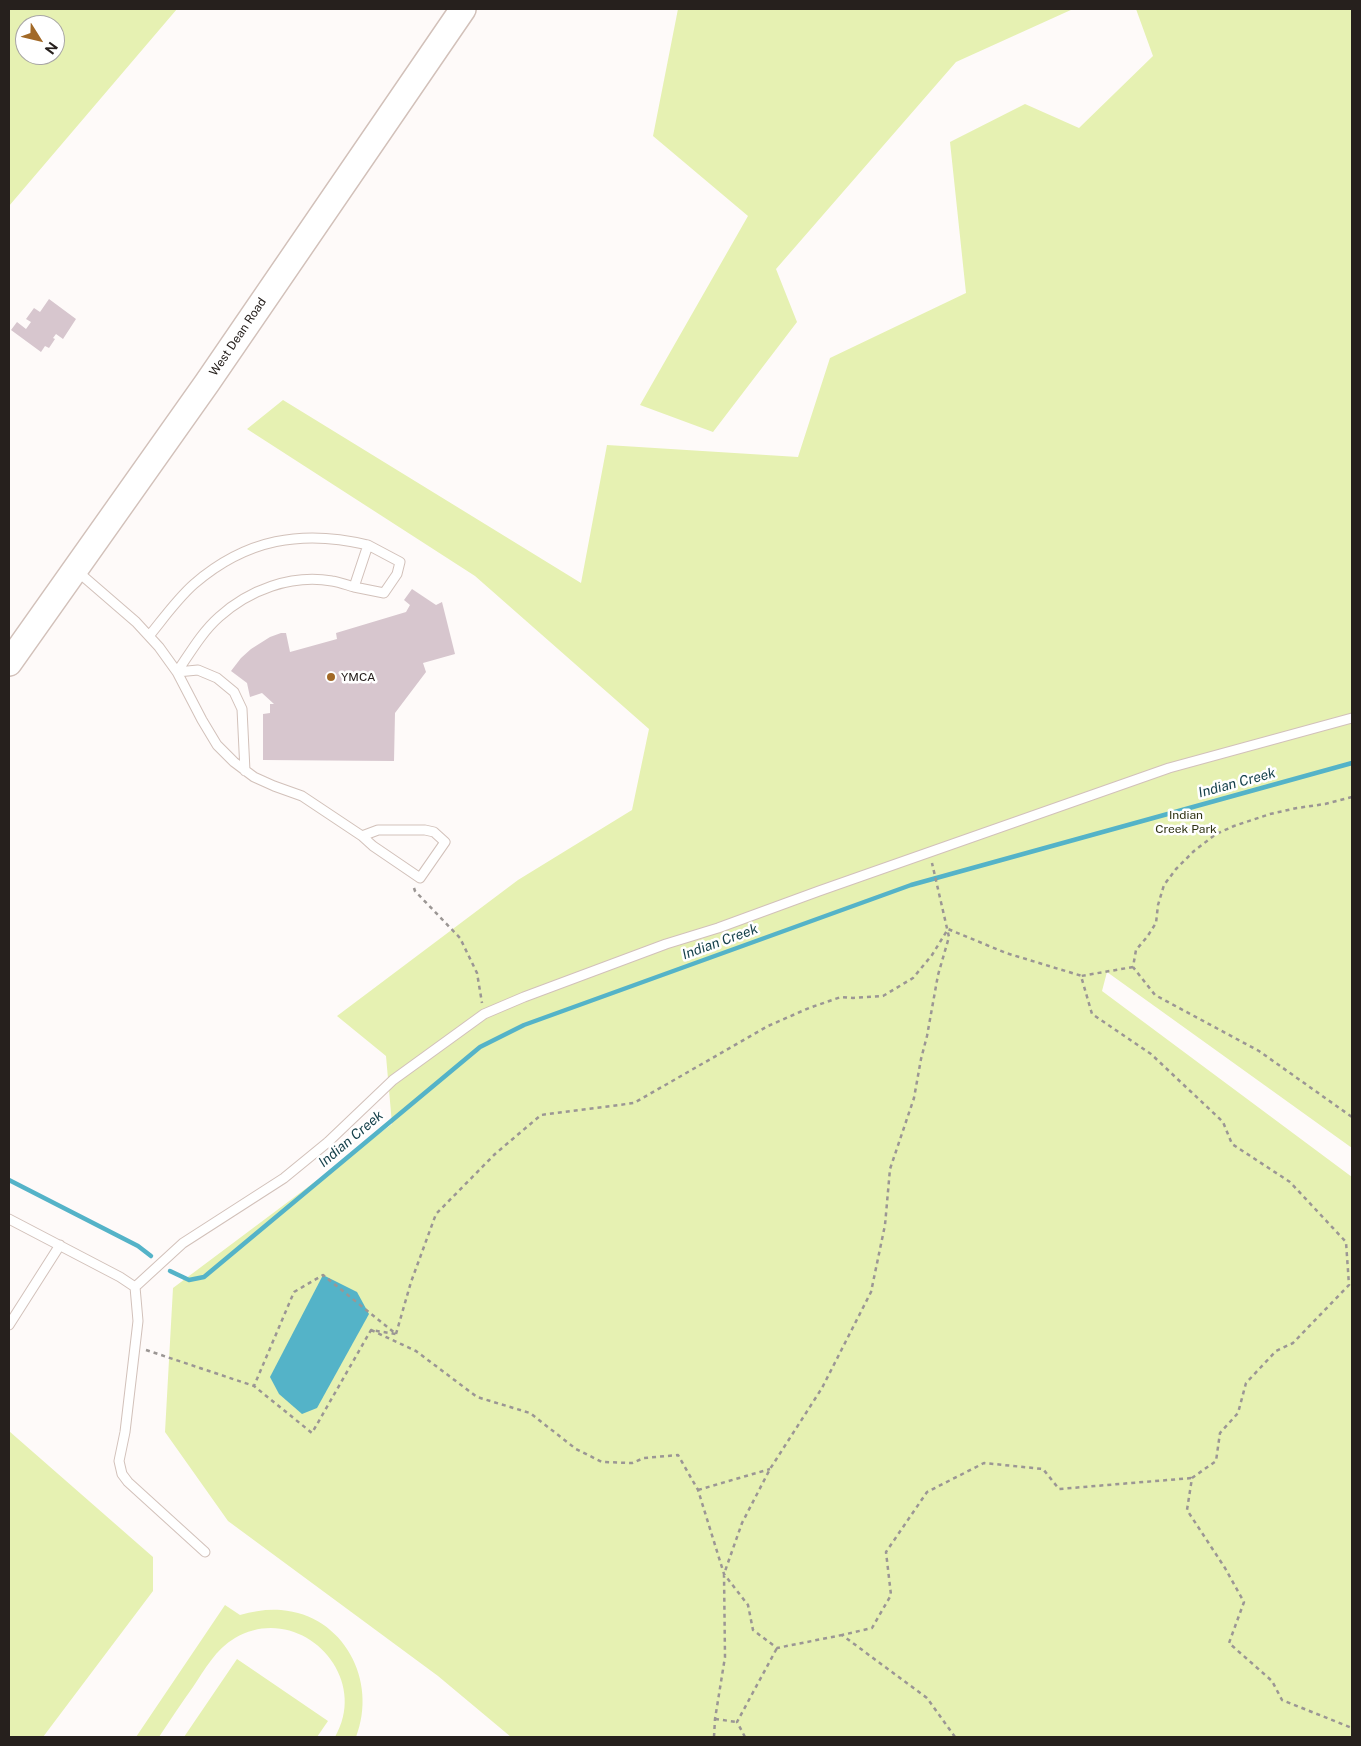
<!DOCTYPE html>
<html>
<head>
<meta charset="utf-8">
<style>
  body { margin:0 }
  #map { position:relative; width:1361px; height:1746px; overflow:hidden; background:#fefaf9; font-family:"Public Sans",sans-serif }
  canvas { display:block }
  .frame { position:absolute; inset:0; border:10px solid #26201d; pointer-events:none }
  .north { position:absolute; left:15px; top:15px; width:50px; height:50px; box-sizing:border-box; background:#fff; border:1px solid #a8a6a5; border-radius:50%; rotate:126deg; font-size:14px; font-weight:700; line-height:20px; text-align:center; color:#26201d }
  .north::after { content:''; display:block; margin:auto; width:18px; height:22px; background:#a26927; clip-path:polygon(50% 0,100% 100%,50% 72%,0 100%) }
</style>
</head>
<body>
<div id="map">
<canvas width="1361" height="1746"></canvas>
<div class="frame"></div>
<div class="north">N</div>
</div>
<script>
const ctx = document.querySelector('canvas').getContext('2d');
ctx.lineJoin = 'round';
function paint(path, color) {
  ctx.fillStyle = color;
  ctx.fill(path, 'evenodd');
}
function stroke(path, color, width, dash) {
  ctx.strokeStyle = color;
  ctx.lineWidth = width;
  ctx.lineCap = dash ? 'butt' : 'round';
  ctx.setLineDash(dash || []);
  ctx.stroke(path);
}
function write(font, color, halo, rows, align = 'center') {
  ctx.font = font + ' "Public Sans",sans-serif';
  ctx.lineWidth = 5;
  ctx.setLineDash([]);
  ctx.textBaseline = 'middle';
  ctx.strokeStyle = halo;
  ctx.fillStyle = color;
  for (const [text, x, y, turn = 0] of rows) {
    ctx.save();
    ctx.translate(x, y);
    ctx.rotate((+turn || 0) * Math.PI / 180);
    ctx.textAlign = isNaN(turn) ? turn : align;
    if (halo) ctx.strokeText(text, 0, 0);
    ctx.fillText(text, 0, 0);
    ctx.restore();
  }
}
paint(new Path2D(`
  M9,9H177L9,206ZM25,25H55V55H25Z
  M678,9H1073L956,62L776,269L797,322L713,432L640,405L748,216L653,136Z
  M1136,9H1352V1148L1107,972L1102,991L1352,1177V1737H511L438,1676L228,1521L165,1432L173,1288L392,1124L386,1056L337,1016L518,880L632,810L649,729L475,576L247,429L283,400L581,583L607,445L798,457L830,358L966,293L950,142L1025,104L1079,128L1153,56Z
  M9,1431L153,1557V1591L43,1737H9Z
  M225,1605L240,1615C254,1611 267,1609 281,1610C344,1615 378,1681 356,1737H335C372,1674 298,1601 235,1638C216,1649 205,1669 193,1687C181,1704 170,1720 159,1737H136Z
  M237,1659L328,1721L317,1737H184Z`), '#e6f1b2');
paint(new Path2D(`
  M323,1275L357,1292L369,1314L317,1408L302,1414L279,1394L270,1377Z`), '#54b3c8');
stroke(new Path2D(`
  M9,1180L138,1246L151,1256
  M170,1271L189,1280L204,1277L480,1047L524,1025L911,885L1352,763`), '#54b3c8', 4.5);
paint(new Path2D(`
  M49,299L76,319L63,339L56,334L53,338L55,339L49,348L45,346L41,352L11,330L17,322L26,329L31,322L26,319L34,308L40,312Z
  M412,589L436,605L442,602L455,654L423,663L426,672L395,713L394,761L263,760V714L270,713V704H274L262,693L250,697L247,683L231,671L241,658L251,649L270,637L281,633H286L290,652L337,639L336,633L406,612L410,605L404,600Z`), '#d7c6ce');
const lane = new Path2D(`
  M77,571L136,622L159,647L177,672L202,720L217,745L234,762L254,777L274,786L302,796L362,836L373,846L420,878L445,842L434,832L425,830H378L362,836
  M354,587L384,593L397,574L400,562L368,545
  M149,636C163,619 177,599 194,584C246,539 302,529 368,545L354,587C347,585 339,582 332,581C291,574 249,590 219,617C202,632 190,653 177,672
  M177,672L198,670L217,678L234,692L242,709L245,771
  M9,1219L120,1277L135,1287L138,1321L125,1432L119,1461L122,1474L128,1482L205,1552
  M135,1287L183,1243L284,1178L328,1142L393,1080L484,1014L524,997L666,944L718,928L819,891L1169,768L1352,718
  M9,1325L60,1245`);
const secondary = new Path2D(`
  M9,663L207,383L463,9`);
stroke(lane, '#d2c1ba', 11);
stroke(secondary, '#d2c1ba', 28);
stroke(new Path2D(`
  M1352,797L1325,804L1297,808L1270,814L1234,826L1216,834L1194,851L1176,869L1164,885L1158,905L1156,923L1147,937L1136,950L1133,967L1155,995L1259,1051L1352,1117
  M414,888L415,891L460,938L477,973L482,1003
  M1133,967L1081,976L1092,1014L1151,1054L1223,1122L1232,1144L1290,1182L1346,1242L1349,1285L1293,1343L1276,1351L1246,1383L1238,1413L1220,1433L1216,1461L1192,1478L1187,1510L1225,1568L1244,1602L1229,1643L1272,1681L1282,1700L1352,1728
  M371,1330L416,1351L477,1397L530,1413L576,1449L602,1462L632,1463L644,1458L678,1455L698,1490L724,1574L748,1605L753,1630L777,1648L842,1635
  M396,1334L411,1282L436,1214L495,1154L541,1115L634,1103L768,1026L809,1008L841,997L853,998L883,996L913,978L932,955L948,929L1006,953L1082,976
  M146,1350L254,1386L312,1433L371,1330L396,1334L323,1275L294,1292L254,1386
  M698,1490L770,1469
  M715,1719L737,1722
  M714,1737L715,1719L725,1657L724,1574L742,1523L770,1469L822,1388L871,1292L885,1225L890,1169L914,1098L921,1059L927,1036L938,975L949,937L932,863
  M745,1737L737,1722L777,1648
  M955,1737L927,1698L842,1635L872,1628L891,1595L886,1552L927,1492L984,1463L1043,1469L1059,1489L1192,1478`), '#9b9694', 2.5, [4, 4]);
stroke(lane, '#fff', 9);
stroke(secondary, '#fff', 25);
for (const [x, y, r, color] of [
  [331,677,5,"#a26927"]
]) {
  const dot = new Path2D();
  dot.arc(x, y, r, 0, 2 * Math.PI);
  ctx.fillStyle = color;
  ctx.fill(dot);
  stroke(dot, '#fff', 2);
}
write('12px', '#26201d', '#fff', [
  ["West Dean Road",238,337,-56]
]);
write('12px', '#26201d', '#fff', [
  ["YMCA",341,677]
], 'left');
write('12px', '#2f3314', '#fff', [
  ["Indian",1186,815],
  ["Creek Park",1186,829]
]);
write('italic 14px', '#143f49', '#fff', [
  ["Indian Creek",1237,783,-15],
  ["Indian Creek",720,942,-20],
  ["Indian Creek",351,1139,-40]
]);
</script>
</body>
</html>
